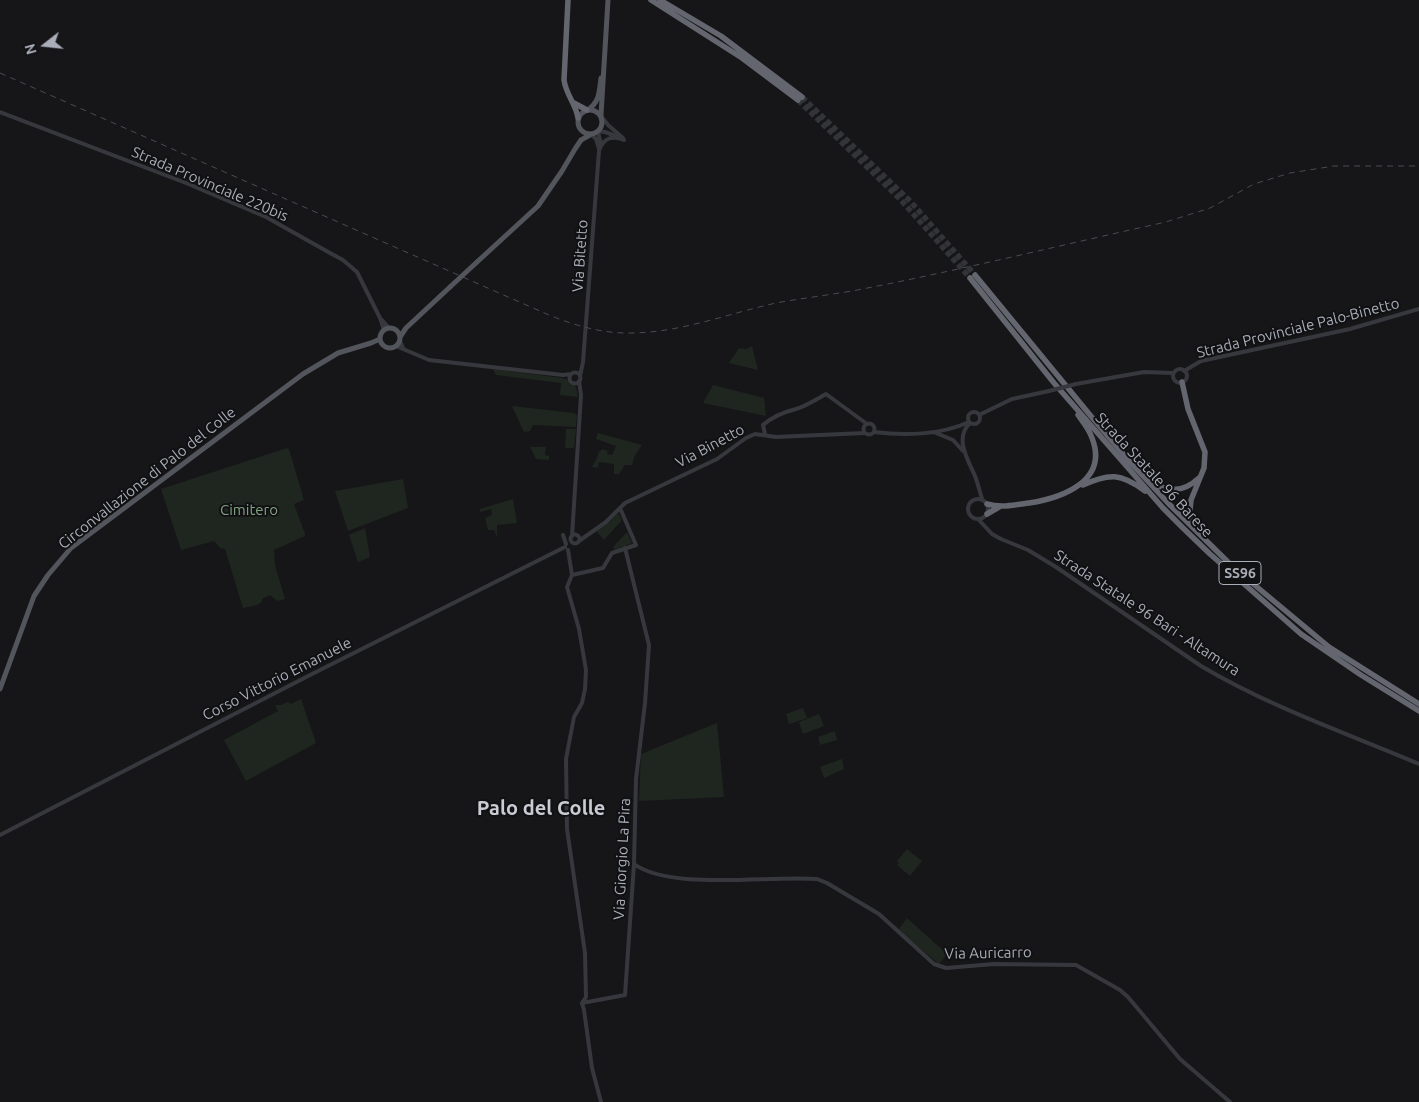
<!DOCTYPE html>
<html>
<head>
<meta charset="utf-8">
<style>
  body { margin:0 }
  #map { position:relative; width:1419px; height:1102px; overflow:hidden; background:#161618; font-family:Ubuntu,sans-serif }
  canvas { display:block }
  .north { position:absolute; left:20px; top:20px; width:50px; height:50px; -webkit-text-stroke:4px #111113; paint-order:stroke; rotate:254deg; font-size:14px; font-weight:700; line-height:20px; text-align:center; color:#a8adb8 }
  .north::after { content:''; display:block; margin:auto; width:18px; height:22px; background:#a8adb8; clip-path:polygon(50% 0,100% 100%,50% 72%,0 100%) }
</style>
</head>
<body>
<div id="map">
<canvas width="1419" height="1102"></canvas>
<div class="north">N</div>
</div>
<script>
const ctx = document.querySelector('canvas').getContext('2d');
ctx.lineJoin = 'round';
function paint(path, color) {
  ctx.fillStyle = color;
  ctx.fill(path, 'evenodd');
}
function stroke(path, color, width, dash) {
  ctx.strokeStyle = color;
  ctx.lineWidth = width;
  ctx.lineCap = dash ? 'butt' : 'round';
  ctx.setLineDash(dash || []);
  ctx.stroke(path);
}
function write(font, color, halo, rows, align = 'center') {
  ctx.font = font + ' Ubuntu,sans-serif';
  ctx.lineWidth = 4;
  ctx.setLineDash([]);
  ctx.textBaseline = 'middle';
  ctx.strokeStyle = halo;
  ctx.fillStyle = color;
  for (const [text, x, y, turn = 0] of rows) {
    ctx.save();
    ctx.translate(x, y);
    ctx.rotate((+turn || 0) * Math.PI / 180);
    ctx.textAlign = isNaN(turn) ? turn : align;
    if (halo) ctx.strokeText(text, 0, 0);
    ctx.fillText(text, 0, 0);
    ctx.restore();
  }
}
paint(new Path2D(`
  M752,346L758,370L729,363L739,348L746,349Z
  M493,369L562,378L571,381L576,387L578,397L560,395L561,383L496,375Z
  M713,385L764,398L766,416L703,403Z
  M512,406L574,413L577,415L576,427L533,425L530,431L524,432Z
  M566,429H576L574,448H565Z
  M598,433L642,445L635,455L632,465H625L619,474H614V464L599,462L598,468L592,467L597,458L599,451H601L602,449L608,451L607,454L612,455L616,446L596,439Z
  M530,447H546L545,455L549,456V460L536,459Z
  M287,448L289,449L304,500L294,504L305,534V536L274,550L275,565L285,599L277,601L270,595L262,599V602L257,605L243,608L225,549L220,548L214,541L181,550L161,489Z
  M403,479L408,508L348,531L335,491Z
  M513,499L517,523L497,525V537L494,530H488L485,518L492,515L491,509L480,512V509Z
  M618,513L622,520L604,540L596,531L611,521Z
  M365,528L370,557L358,562L349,535Z
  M627,532L632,543L615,550L613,547Z
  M301,699L316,743L246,781L224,740L278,711L275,705H281L288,702L291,704Z
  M803,708L807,718L789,724L786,714Z
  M819,714L824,726L803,734L799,722Z
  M717,723L724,797L639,801L641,754Z
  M835,731L837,740L820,745L818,737Z
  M842,759L844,769L824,778L820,767Z
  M907,849L922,861L910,876L897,865L899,863L897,861Z
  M907,918L947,954L939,964L898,930Z`), '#1e261f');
stroke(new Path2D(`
  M802,97L911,202L975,275
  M798,100L900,199L970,278`), '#333438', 5.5, [5.5, 3]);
stroke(new Path2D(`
  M0,112L186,183L266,217L330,253L343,260L357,272L380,318L384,330
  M602,117L608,125L623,138
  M599,131L605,132L616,136
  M598,132L601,144
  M591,134L596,139L599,149
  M381,319L389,328
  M400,341L403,348
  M396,346L429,360L563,375L571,374
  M1173 376a7 7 0 1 1 14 0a7 7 0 1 1-14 0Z
  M1184,371L1201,361L1350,329L1419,309
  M569.5 378a5.5 5.5 0 1 1 11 0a5.5 5.5 0 1 1-11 0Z
  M580,376L583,362L599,151C603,138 612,135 624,140
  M1076,384L1144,372L1173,373
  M968 418a6 6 0 1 1 12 0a6 6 0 1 1-12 0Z
  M979,415L1012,399L1049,391
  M970,423C954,438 968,460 975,476C978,484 980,492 982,499
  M863.5 429a5.5 5.5 0 1 1 11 0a5.5 5.5 0 1 1-11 0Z
  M874,432C904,436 941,435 969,422
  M936,433L953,440L963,451
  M765,434L763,425C773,416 784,412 796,409C806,406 817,399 826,394L867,424
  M968 509a10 10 0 1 1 20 0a10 10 0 1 1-20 0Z
  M978,519L992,534L1001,539L1028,550L1056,567L1201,666C1270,707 1346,733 1419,764
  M570.5 539a4.5 4.5 0 1 1 9 0a4.5 4.5 0 1 1-9 0Z
  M563,535L566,544
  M572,536L581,395L579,381
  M579,541L606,522L625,503L717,459L746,438L755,434L776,437L864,433
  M568,550L572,575L567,587L579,629L586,670L585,689L582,703L574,717L566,759L567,829L585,953L586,997L582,1003
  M572,575L603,568L612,553L636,545L620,508
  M0,835L312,674L565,547
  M634,864C671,891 770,875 817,879L827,883L879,914L934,964L946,968L994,964L1076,965L1120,990L1128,997L1180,1059L1230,1102
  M582,1003L625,995L634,864L636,779L645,703L649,645L625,548
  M582,1003L584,1010L592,1068L601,1102`), '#37383d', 4);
stroke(new Path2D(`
  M578 122a12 12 0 1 1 24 0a12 12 0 1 1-24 0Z
  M588,110C600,101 599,92 601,78
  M601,115L608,0
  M477,262L538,206L562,171L575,149L581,140L590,135
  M380 338a10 10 0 1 1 20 0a10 10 0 1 1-20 0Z
  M400,337L406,328L450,287
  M0,689L34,596L48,575L71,548L303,374L338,353L371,343L380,339`), '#53555c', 5);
stroke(new Path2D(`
  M568,0L564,80C566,95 576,104 578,118
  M651,0L742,58L798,100
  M660,0L721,36L802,97
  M574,103L587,110
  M975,275L1090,415L1130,462L1168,503L1233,567L1329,647L1419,704
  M970,278L1054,383L1163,508L1183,528L1210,554L1301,634L1361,675L1419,711
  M1182,382L1188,409L1205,452L1204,468L1191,500L1190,511L1193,519L1202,532
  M1150,480C1166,493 1183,493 1199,478
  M1083,485C1109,473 1121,473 1145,491
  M987,504C1001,508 1015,505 1029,503C1062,498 1109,481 1092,438C1089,429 1083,422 1078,415
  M987,514L999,507`), '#63666e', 5.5);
stroke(new Path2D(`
  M0,73L549,315C576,326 604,334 633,333C684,332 732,312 781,302C805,298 828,295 852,291C957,271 1061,245 1166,222L1210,208L1254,184L1290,173L1334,166H1419`), '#4a4c52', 1, [6, 5]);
stroke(new Path2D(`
  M1049,391L1076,384`), '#37383d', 4);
stroke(new Path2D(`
  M450,287L477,262`), '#53555c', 5);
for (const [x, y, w] of [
  [1240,573,42]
]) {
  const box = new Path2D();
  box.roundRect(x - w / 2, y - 11.5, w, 23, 4);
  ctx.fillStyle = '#111113';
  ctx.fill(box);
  stroke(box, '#a8adb8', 1);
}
write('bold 14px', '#a8adb8', null, [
  ["SS96",1240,573]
]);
write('15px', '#a8adb8', '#111113', [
  ["Strada Provinciale 220bis",210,184,23],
  ["Via Bitetto",580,256,-86],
  ["Strada Provinciale Palo-Binetto",1298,328,-14],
  ["Via Binetto",710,446,-28],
  ["Strada Statale 96 Barese",1154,475,47],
  ["Circonvallazione di Palo del Colle",147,478,-38],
  ["Strada Statale 96 Bari - Altamura",1147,613,33],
  ["Corso Vittorio Emanuele",277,679,-27],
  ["Via Giorgio La Pira",622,859,-87],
  ["Via Auricarro",988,953,-1]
]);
write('15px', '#7fa381', '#111113', [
  ["Cimitero",249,510]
]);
write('bold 20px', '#c9ccd4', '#111113', [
  ["Palo del Colle",541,808]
]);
</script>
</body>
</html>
